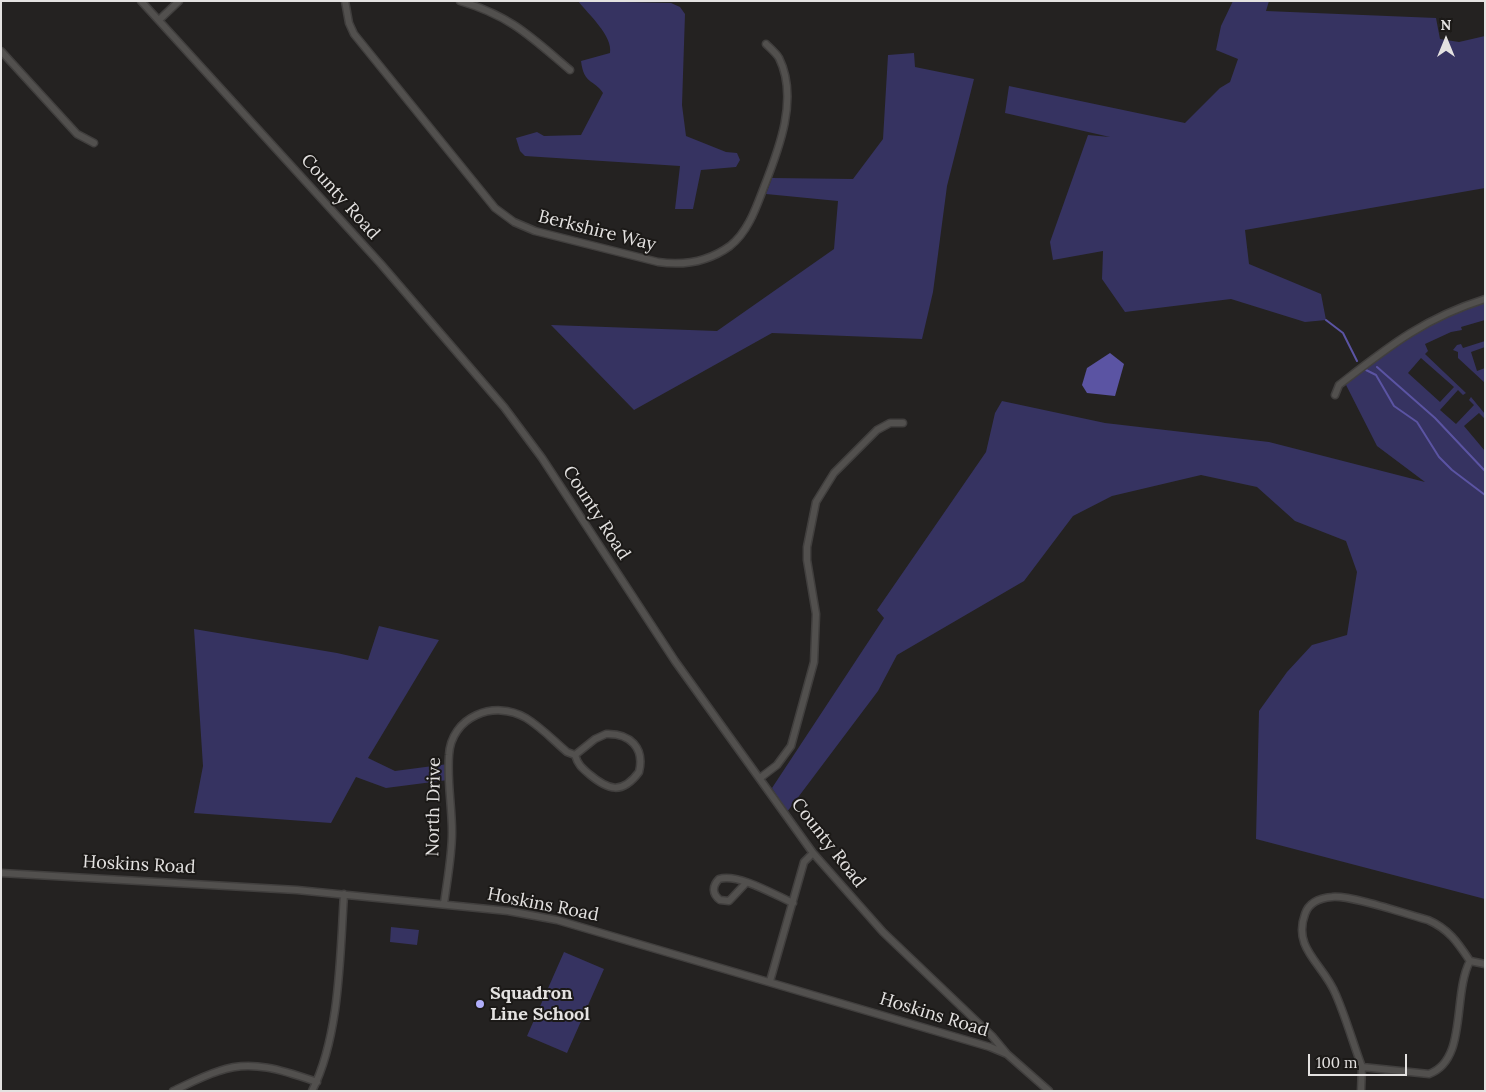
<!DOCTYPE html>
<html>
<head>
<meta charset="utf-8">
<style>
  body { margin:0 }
  #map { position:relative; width:1486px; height:1092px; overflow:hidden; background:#242221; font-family:Lora,serif }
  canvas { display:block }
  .frame { position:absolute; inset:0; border:2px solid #e4e2e1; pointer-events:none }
  .north { position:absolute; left:1421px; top:15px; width:50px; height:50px; -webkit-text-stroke:4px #1b1917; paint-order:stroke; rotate:0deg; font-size:14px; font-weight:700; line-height:20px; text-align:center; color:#e4e2e1 }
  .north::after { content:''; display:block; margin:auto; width:18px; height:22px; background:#e4e2e1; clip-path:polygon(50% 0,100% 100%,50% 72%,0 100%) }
  .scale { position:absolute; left:1308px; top:1054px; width:99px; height:22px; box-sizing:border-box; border:2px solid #e4e2e1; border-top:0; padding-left:6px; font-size:15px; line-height:18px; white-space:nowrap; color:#e4e2e1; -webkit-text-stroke:4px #1b1917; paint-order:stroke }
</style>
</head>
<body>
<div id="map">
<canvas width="1486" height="1092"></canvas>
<div class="frame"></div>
<div class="north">N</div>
<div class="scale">100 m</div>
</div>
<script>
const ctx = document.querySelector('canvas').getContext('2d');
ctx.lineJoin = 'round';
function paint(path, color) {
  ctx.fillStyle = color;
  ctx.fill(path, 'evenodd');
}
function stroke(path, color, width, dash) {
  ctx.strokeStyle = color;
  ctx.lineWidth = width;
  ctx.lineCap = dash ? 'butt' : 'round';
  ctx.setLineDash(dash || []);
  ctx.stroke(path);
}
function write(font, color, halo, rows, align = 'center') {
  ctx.font = font + ' Lora,serif';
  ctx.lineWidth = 4;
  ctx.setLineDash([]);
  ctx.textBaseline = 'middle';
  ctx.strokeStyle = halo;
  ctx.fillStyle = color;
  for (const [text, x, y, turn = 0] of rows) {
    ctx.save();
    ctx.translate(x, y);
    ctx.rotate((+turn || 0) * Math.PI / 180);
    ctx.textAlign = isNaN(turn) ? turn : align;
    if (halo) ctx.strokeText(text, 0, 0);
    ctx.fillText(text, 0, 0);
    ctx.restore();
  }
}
paint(new Path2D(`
  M578,1L671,3L680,7L685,14L682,105L686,136L726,152L737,153L740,160L736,167L701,170L693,209H675L680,166L525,156L520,151L516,138L537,132L544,136L581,135L603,93C594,79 584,85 581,61L610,53C613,36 589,15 578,1Z
  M1233,1H1269L1266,11L1436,18L1440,39L1459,42L1485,36V188L1245,230L1249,264L1321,294L1326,320L1305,322L1231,299L1125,312L1102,279L1103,251L1053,260L1050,242L1088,135L1110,137L1005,113L1009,86L1185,123L1220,88L1230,82L1238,59L1216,50L1221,26Z
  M914,53L915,67L974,79L947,186L933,292L922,339L772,333L634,410L551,325L717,331L834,249L838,201L766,194L772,178L853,179L883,139L888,55Z
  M1485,303V320L1461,327L1462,330L1451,332L1425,344L1428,351L1425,354L1466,393L1463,395L1458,390L1440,410L1456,424L1474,405L1469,400L1471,397L1485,414V419L1479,413L1464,426L1485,451V899L1256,839L1259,711L1287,672L1312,645L1347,635L1357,572L1346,541L1295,521L1257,487L1201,475L1112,496L1073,516L1024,581L897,655L878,691L787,812L772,788L884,618L877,610L986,452L995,413L1002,401L1105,423L1269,442L1425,482L1377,446L1344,381C1387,347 1433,320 1485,303ZM1421,358L1454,387L1440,402L1408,373Z
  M1485,341V347L1471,352L1477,371L1485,368V383L1458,358V352L1453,350L1457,345L1461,344L1463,348Z
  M379,626L439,640L368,758L395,771L448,764V780L386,788L356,777L331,823L194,813L203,766L194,629L337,653L368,660Z
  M391,927L419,930L417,945L390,942Z
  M564,952L604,969L567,1053L527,1036Z`), '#363361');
paint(new Path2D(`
  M1110,353L1124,364L1115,396L1087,393L1082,385L1087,368Z`), '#5b54a3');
stroke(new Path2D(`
  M1326,320L1343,333L1357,361
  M1377,367L1435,418L1485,471
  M1366,370L1376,375L1394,406L1417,422L1439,457L1452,470L1485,495
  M1485,555V557`), '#5b54a3', 2);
const minor = new Path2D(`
  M141,1L380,263L504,407L542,458L675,661L813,853L883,932L992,1036L1007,1054
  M345,1L349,23L354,34L495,208L514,222L535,231L658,262C685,266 708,262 730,246C748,232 756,208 764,187C779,149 799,98 779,58C776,53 770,48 766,44
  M460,1C511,16 531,37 570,70
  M159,20L179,1
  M1,51L77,134L94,143
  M1335,395L1339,385C1388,347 1424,318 1485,299
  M606,734C630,733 645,748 639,772C622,795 608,790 589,774C582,768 578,765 575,755L595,739Z
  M760,778L777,765L791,746L814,662L816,614L807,560V547L816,502L834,473L877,430L890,423H903
  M1,873L297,890L508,911L557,920L990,1047L1007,1054L1049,1091
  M746,883L729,901L720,900C712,894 712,886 719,879C738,873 775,895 793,903
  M444,904C447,881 452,856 452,832C452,807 447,781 449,755C451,717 494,699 526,718C541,727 554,741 567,752L575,755
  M770,981L804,862L813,853
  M1362,1067C1353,1043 1346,1018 1336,995C1324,964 1292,949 1305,914C1309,902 1319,898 1332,897C1351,895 1406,914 1428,920C1449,929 1458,943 1470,961L1485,964
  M173,1091C188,1084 203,1076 219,1071C252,1059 285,1071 317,1082
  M312,1091C340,1036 340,955 344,894
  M1361,1091L1362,1067L1429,1074C1468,1060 1452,995 1470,961`);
stroke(minor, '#413f3e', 9);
stroke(minor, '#52504e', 6);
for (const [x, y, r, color] of [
  [480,1004,5,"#b0aefa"]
]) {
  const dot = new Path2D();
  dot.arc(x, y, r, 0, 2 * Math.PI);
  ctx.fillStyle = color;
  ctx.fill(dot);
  stroke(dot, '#1b1917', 2);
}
write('18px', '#e4e2e1', '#1b1917', [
  ["County Road",340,197,48],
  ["Berkshire Way",597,231,14],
  ["County Road",596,513,57],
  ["North Drive",434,807,-89],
  ["County Road",828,843,52],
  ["Hoskins Road",139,865,3],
  ["Hoskins Road",543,905,11],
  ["Hoskins Road",934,1015,17]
]);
write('bold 18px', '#e4e2e1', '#1b1917', [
  ["Squadron",490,994],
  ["Line School",490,1015]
], 'left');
</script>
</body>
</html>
